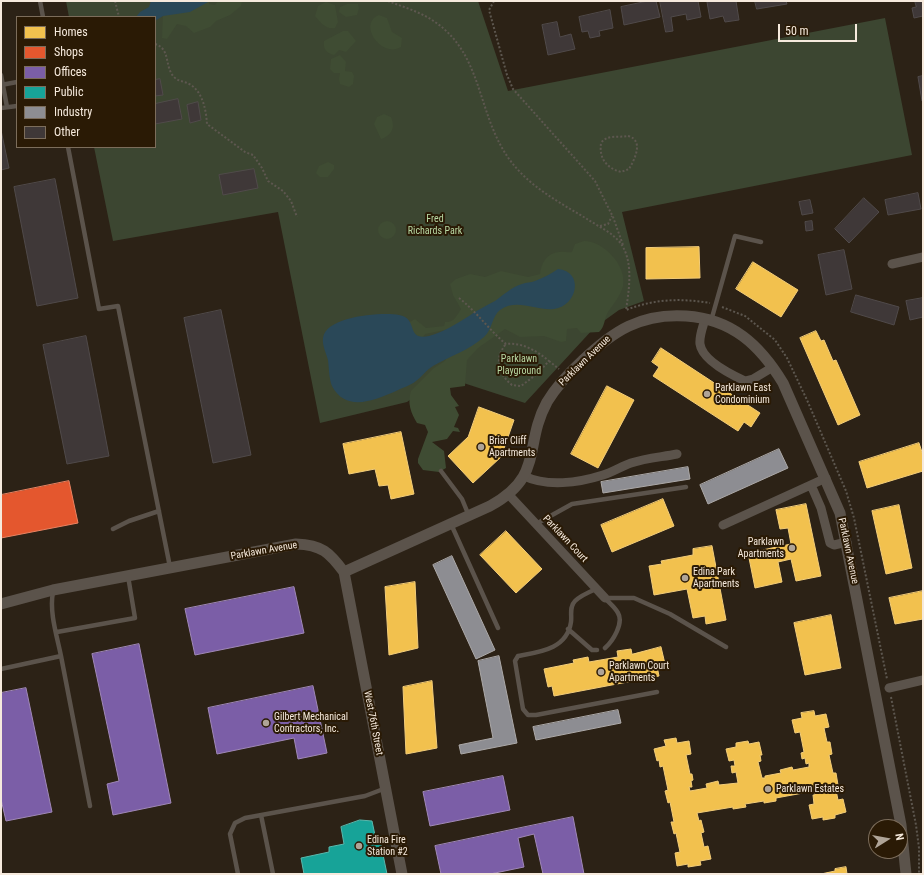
<!DOCTYPE html>
<html>
<head>
<meta charset="utf-8">
<style>
  body { margin:0 }
  #map { position:relative; width:924px; height:875px; overflow:hidden; background:#2c2216; font-family:"Roboto Condensed",sans-serif }
  canvas { display:block }
  .frame { position:absolute; inset:0; border:2px solid #f6eadd; pointer-events:none }
  .legend { position:absolute; left:16px; top:16px; width:140px; height:132px; box-sizing:border-box; background:#2a1a05; border:1px solid #7c6d5b; margin:0; padding:5px 7px; list-style:none; font-size:12px; color:#f6eadd }
  .legend li { display:flex; align-items:center; gap:8px; height:20px }
  .legend b { width:20px; border:1px solid #7c6d5b }
  .north { position:absolute; left:868px; top:819px; width:40px; height:40px; box-sizing:border-box; background:#2a1a05; border:1px solid #7c6d5b; border-radius:50%; rotate:79deg; font-size:11px; font-weight:700; line-height:16px; text-align:center; color:#f6eadd }
  .north::after { content:''; display:block; margin:auto; width:14px; height:18px; background:#afa497; clip-path:polygon(50% 0,100% 100%,50% 72%,0 100%) }
  .scale { position:absolute; left:778px; top:24px; width:79px; height:18px; box-sizing:border-box; border:2px solid #f6eadd; border-top:0; padding-left:5px; font-size:12px; line-height:14px; white-space:nowrap; color:#f6eadd; -webkit-text-stroke:3px #2a1a05; paint-order:stroke }
</style>
</head>
<body>
<div id="map">
<canvas width="924" height="875"></canvas>
<div class="frame"></div>
<ul class="legend">
<li><b style="height:11px;background:#f2c14e"></b>Homes</li>
<li><b style="height:11px;background:#e4572e"></b>Shops</li>
<li><b style="height:11px;background:#7b5ea7"></b>Offices</li>
<li><b style="height:11px;background:#17a398"></b>Public</li>
<li><b style="height:11px;background:#8d8d92"></b>Industry</li>
<li><b style="height:11px;background:#3f3838"></b>Other</li>
</ul>
<div class="north">N</div>
<div class="scale">50 m</div>
</div>
<script>
const ctx = document.querySelector('canvas').getContext('2d');
ctx.lineJoin = 'round';
function paint(path, color) {
  ctx.fillStyle = color;
  ctx.fill(path, 'evenodd');
}
function stroke(path, color, width, dash) {
  ctx.strokeStyle = color;
  ctx.lineWidth = width;
  ctx.lineCap = dash ? 'butt' : 'round';
  ctx.setLineDash(dash || []);
  ctx.stroke(path);
}
function write(font, color, halo, rows, align = 'center') {
  ctx.font = font + ' "Roboto Condensed",sans-serif';
  ctx.lineWidth = 4;
  ctx.setLineDash([]);
  ctx.textBaseline = 'middle';
  ctx.strokeStyle = halo;
  ctx.fillStyle = color;
  for (const [text, x, y, turn = 0] of rows) {
    ctx.save();
    ctx.translate(x, y);
    ctx.rotate((+turn || 0) * Math.PI / 180);
    ctx.textAlign = isNaN(turn) ? turn : align;
    if (halo) ctx.strokeText(text, 0, 0);
    ctx.fillText(text, 0, 0);
    ctx.restore();
  }
}
paint(new Path2D(`
  M66,1H478L508,91L885,18L912,155L622,212L644,301L619,310L594,328L525,403L442,376L407,402L320,423L278,212L113,241L94,147H155V17H69Z`), '#3c4631');
paint(new Path2D(`
  M209,1V4L215,5L218,1H242L241,6L230,15L216,21L210,27L194,33L186,26L177,24L167,39L162,38L163,12Z
  M326,2L335,5L338,22L335,28C326,30 320,22 315,16L318,6Z
  M347,4H358L359,8L357,15L346,17L339,12L340,7Z
  M379,15L387,18L392,32L402,38L401,47C381,59 357,23 379,15Z
  M343,31H348L356,41L346,52L339,50L334,55C326,53 323,49 324,41Z
  M340,55L346,62L345,71L352,72L354,76L353,84L349,87L340,84L339,79L340,73H334L330,69L331,59Z
  M384,114L391,117C396,128 391,136 381,139L374,124L377,117Z
  M328,162L334,165V169L328,177H320L316,173L319,166Z
  M378 230a9 9 0 1 1 18 0a9 9 0 1 1-18 0Z
  M584,241C603,241 627,265 623,286C620,297 614,303 608,312C604,319 605,327 599,332L581,333L577,328L567,329L566,341L561,342L544,336L520,337L505,329L478,348L467,360L465,386L450,388L451,395L459,406L455,407L459,415L454,427L458,428L460,432L453,431L447,439L432,442L444,451L446,468L439,472L423,470L418,463V459L428,432L425,425L417,423C411,413 407,403 411,391L434,368L445,361L460,327L425,334L421,341L411,340L408,323L415,319L426,328L444,326L445,322C454,323 457,315 461,309L453,295L450,284L456,279L470,274L485,277L501,271L528,277L540,274C541,263 547,253 559,252C564,251 567,253 572,252L575,244Z`), '#3f4c33');
paint(new Path2D(`
  M151,1H210L190,12L163,16L155,21V17H136L140,12L149,7Z
  M558,269C584,271 578,306 554,309C536,311 517,298 500,310C492,316 492,330 484,337C468,351 450,356 433,366C426,370 422,377 416,381C410,386 403,387 396,391C375,400 346,413 332,386C329,379 329,368 328,360C326,353 322,345 323,338C326,316 382,312 399,315C419,318 405,341 429,336C444,332 456,324 469,316C477,310 486,306 495,301C503,295 512,287 522,284C526,282 531,283 535,281C543,278 551,274 558,269Z`), '#2a4858');
const homes = new Path2D(`
  M699,247L700,278L646,279V248Z
  M753,262L798,290L781,317L736,289Z
  M816,331L821,341L824,340L833,361L836,360L860,415L838,425L800,338Z
  M661,348L760,413L751,427L744,422L738,431L653,376L659,367L652,362Z
  M607,386L634,400L598,468L571,454Z
  M479,407L514,420L501,457L473,483L448,456L468,437Z
  M401,432L414,494L391,499L388,485L379,486L375,469L349,474L343,444Z
  M919,443L923,455V471L867,488L859,462Z
  M663,499L674,526L612,552L601,525Z
  M806,504L821,576L796,581L791,559L778,562L782,582L755,588L748,553L791,544L788,528L780,529L776,510Z
  M899,505L912,568L886,574L872,511Z
  M506,531L542,569L516,593L480,555Z
  M712,546L726,620L706,624L705,616L693,618L687,589L654,595L649,566L662,564L661,561L693,555V549Z
  M415,582L418,648L389,655L385,587Z
  M923,591V619L895,624L889,598Z
  M831,615L841,668L805,675L794,623Z
  M661,647L665,664L657,666L659,676L554,696L552,686L548,687L544,669L574,663L573,660L588,657L589,662L618,657L617,651L631,649L632,654Z
  M432,681L437,748L406,754L403,687Z
  M814,711L815,716L826,714L829,727L824,728L827,742H830L832,754L829,755L833,773H836L838,785H835L838,800L843,799L846,812L835,815V818L823,820V817L812,819L809,805L814,804L813,795H815L814,791L776,798V801L764,803V801L745,804L746,807L733,809V807L697,813L699,821L701,820L704,832L701,833L704,847L708,846L711,859L700,861L701,865L688,867V864L677,866L675,853L680,852L676,833L674,834L671,822H674L670,802L668,803L665,791L668,790L663,766L660,767L659,760L657,761L654,749L666,746L664,740L676,738L677,743L689,741L691,754L686,755L690,774H692L693,780L691,781L692,787H689L690,791L707,788L706,784L718,781L719,785L738,783L736,772L732,773L731,766H735L734,760L729,761L726,749L736,747V743L748,741L749,744L759,742L762,755H760L761,761L758,762L762,778H765V776L781,773L780,770L792,767L793,770L809,767V763L806,764L805,758L802,759L801,753L804,752L800,732L795,733L792,720L802,718L801,713Z
  M846,867L847,874H821L835,871V869Z`);
paint(homes, '#f2c14e');
stroke(homes, '#f3cd79', 1);
const shops = new Path2D(`
  M69,481L78,523L1,538V495Z`);
paint(shops, '#e4572e');
stroke(shops, '#e98362', 1);
const offices = new Path2D(`
  M294,587L304,633L195,655L185,609Z
  M139,644L171,803L113,815L107,784L119,781L92,654Z
  M313,686L327,753L298,759L294,738L217,754L208,708Z
  M26,688L52,812L6,821L1,799V693Z
  M503,776L510,810L430,826L423,792Z
  M573,817L584,874H543L534,834L518,838L524,867L490,874H441L435,846Z`);
paint(offices, '#7b5ea7');
stroke(offices, '#a088b7', 1);
const public = new Path2D(`
  M360,820L372,821L376,840H380L387,874H304L301,858L329,852V847L344,844L341,827Z`);
paint(public, '#17a398');
stroke(public, '#5ab8ad', 1);
const industry = new Path2D(`
  M779,449L788,468L708,504L700,485Z
  M688,467L690,479L603,493L601,482Z
  M452,556L495,650L476,659L433,565Z
  M499,656L517,743L461,754L459,745L493,738L478,661Z
  M618,710L621,723L536,740L533,727Z`);
paint(industry, '#8d8d92');
stroke(industry, '#aca9a8', 1);
const building = new Path2D(`
  M648,1H656L660,17L624,25L621,7Z
  M660,1H698L701,17L687,20L686,14L671,17L673,31L666,32Z
  M713,1H736L739,20L725,22L723,16L710,19L707,2Z
  M755,1H786L787,4L757,9Z
  M915,1H923V16L914,18L912,8L916,7Z
  M610,10L613,28L599,31L600,36L590,38L588,31L582,32L579,17Z
  M557,22L560,37L571,34L575,49L548,55L542,25Z
  M923,76V100L922,101L918,77Z
  M160,79L163,95L155,96V80Z
  M178,99L182,119L155,124V104Z
  M198,102L201,120L190,123L187,105Z
  M1,130L9,168L1,170Z
  M254,169L258,188L223,195L219,175Z
  M55,179L78,298L37,306L14,187Z
  M918,193L921,209L888,215L885,200Z
  M864,198L879,212L849,243L835,229Z
  M810,200L813,213L802,215L799,202Z
  M812,221L813,230L806,231L805,222Z
  M844,250L852,289L826,295L818,255Z
  M856,295L899,307L894,325L851,312Z
  M923,298V317L910,320L906,301Z
  M221,310L251,455L213,463L184,318Z
  M86,336L109,456L67,464L43,345Z`);
paint(building, '#3f3838');
stroke(building, '#504a4a', 1);
stroke(new Path2D(`
  M115,1L119,17
  M388,1C403,7 421,12 435,22C488,58 475,126 520,172C539,192 564,205 587,219C599,227 616,234 623,247C633,265 629,290 626,310C654,299 681,298 710,303
  M494,1L489,10L507,75L513,89L595,181L613,217L623,245
  M155,44C171,49 164,66 174,77C179,82 185,81 191,85C203,93 206,110 207,124L245,152L253,155L262,168L268,181L283,191L291,201L297,217
  M628,136C644,140 635,159 629,169L621,172C606,168 599,158 601,143C607,134 618,138 628,136Z
  M600,226L608,224L612,216
  M459,298C477,312 489,330 506,344C522,342 537,351 549,361L537,374L521,386L512,385C498,374 494,358 506,344
  M722,307L745,316L775,340L787,358L807,400L846,491L854,518L887,679
  M549,361L559,369
  M891,697L916,825L919,848V874`), '#5d574f', 2, [2, 2]);
stroke(new Path2D(`
  M40,1L43,17
  M1,75L7,107
  M1,85L17,82
  M1,108L17,106
  M68,147L99,309L118,306L170,567
  M711,321L735,236L761,242
  M441,471L462,499L469,516
  M451,524L498,628
  M536,524L572,504L686,487
  M113,529L129,521L159,511
  M596,589C589,592 580,596 575,601C569,607 572,615 571,622C567,649 540,652 518,656L515,661L523,709L528,715H536L657,692
  M605,598H634L670,614L726,647
  M605,598C609,603 615,607 618,613C624,623 613,641 605,648
  M568,629L592,650H597
  M57,632L135,618L128,576
  M61,656L90,806
  M1,669L61,656C57,636 49,612 53,592
  M261,815L273,874
  M238,874L230,834L235,823L245,818L365,796L386,788`), '#5b534b', 4.5);
stroke(new Path2D(`
  M892,264L923,257
  M705,319C703,327 699,336 700,344C702,360 732,375 745,381L753,379L773,367
  M524,476C547,487 578,483 603,475C613,472 622,466 631,463C646,458 662,457 677,454
  M811,485L821,508L830,543L834,545L847,542
  M509,495L605,598
  M723,525L826,478
  M889,688L923,680`), '#5b534b', 9);
stroke(new Path2D(`
  M344,572L490,506C545,476 523,446 547,402C556,387 569,373 582,361C613,331 641,313 686,316C732,319 760,345 783,383L840,513L901,825L906,874
  M1,604L53,590L296,544C322,545 329,552 344,572L402,874`), '#5b534b', 11);
for (const [x, y, r, color] of [
  [707,394,4,"#afa497"],
  [481,447,4,"#afa497"],
  [792,548,4,"#afa497"],
  [685,578,4,"#afa497"],
  [601,672,4,"#afa497"],
  [266,723,4,"#afa497"],
  [768,789,4,"#afa497"],
  [359,846,4,"#afa497"]
]) {
  const dot = new Path2D();
  dot.arc(x, y, r, 0, 2 * Math.PI);
  ctx.fillStyle = color;
  ctx.fill(dot);
  stroke(dot, '#2a1a05', 1.5);
}
write('10px', '#b9d9a4', '#2a1a05', [
  ["Fred",435,219],
  ["Richards Park",435,231],
  ["Parklawn",519,359],
  ["Playground",519,371]
]);
write('10px', '#f6eadd', '#2a1a05', [
  ["Parklawn Avenue",585,361,-44],
  ["Parklawn Court",565,539,47],
  ["Parklawn Avenue",264,551,-10],
  ["Parklawn Avenue",848,551,78],
  ["West 76th Street",373,723,79]
]);
write('10px', '#f6eadd', '#2a1a05', [
  ["Parklawn East",715,388],
  ["Condominium",715,400],
  ["Briar Cliff",489,441],
  ["Apartments",489,453],
  ["Parklawn",784,542,"right"],
  ["Apartments",784,554,"right"],
  ["Edina Park",693,572],
  ["Apartments",693,584],
  ["Parklawn Court",609,666],
  ["Apartments",609,678],
  ["Gilbert Mechanical",274,717],
  ["Contractors, Inc.",274,729],
  ["Parklawn Estates",776,789],
  ["Edina Fire",367,840],
  ["Station #2",367,852]
], 'left');
</script>
</body>
</html>
